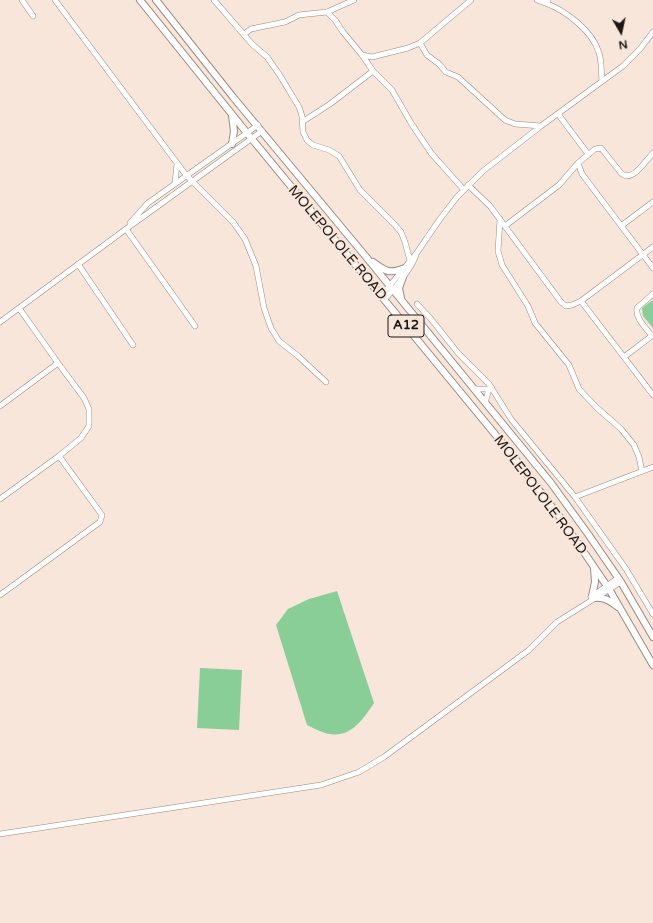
<!DOCTYPE html>
<html>
<head>
<meta charset="utf-8">
<style>
  body { margin:0 }
  #map { position:relative; width:653px; height:923px; overflow:hidden; background:#f8e6da; font-family:"Varela Round",sans-serif }
  canvas { display:block }
  .north { position:absolute; left:601px; top:12px; width:40px; height:40px; -webkit-text-stroke:3px #f8e6da; paint-order:stroke; rotate:171deg; font-size:11px; font-weight:700; line-height:16px; text-align:center; color:#1d1713 }
  .north::after { content:''; display:block; margin:auto; width:14px; height:18px; background:#1d1713; clip-path:polygon(50% 0,100% 100%,50% 72%,0 100%) }
</style>
</head>
<body>
<div id="map">
<canvas width="653" height="923"></canvas>
<div class="north">N</div>
</div>
<script>
const ctx = document.querySelector('canvas').getContext('2d');
ctx.lineJoin = 'round';
function paint(path, color) {
  ctx.fillStyle = color;
  ctx.fill(path, 'evenodd');
}
function stroke(path, color, width, dash) {
  ctx.strokeStyle = color;
  ctx.lineWidth = width;
  ctx.lineCap = dash ? 'butt' : 'round';
  ctx.setLineDash(dash || []);
  ctx.stroke(path);
}
function write(font, color, halo, rows, align = 'center') {
  ctx.font = font + ' "Varela Round",sans-serif';
  ctx.lineWidth = 4;
  ctx.setLineDash([]);
  ctx.textBaseline = 'middle';
  ctx.strokeStyle = halo;
  ctx.fillStyle = color;
  for (const [text, x, y, turn = 0] of rows) {
    ctx.save();
    ctx.translate(x, y);
    ctx.rotate((+turn || 0) * Math.PI / 180);
    ctx.textAlign = isNaN(turn) ? turn : align;
    if (halo) ctx.strokeText(text, 0, 0);
    ctx.fillText(text, 0, 0);
    ctx.restore();
  }
}
paint(new Path2D(`
  M653,300V328L643,316L642,308Z
  M337,591L374,703C362,721 349,740 325,733C319,731 313,728 307,725L276,625L288,609L309,599Z
  M200,668L242,670L239,730L197,728Z`), '#8ace97');
const minor = new Path2D(`
  M22,0L33,16
  M55,0L186,175L233,222L245,239L256,266L264,308L271,328L279,341L298,356L326,382
  M214,0L252,44L267,57L279,74L299,107L302,116L303,132L307,140L313,145L329,150L339,156L360,190L394,224L401,232L405,242L410,261
  M537,0L545,3L548,0
  M545,3C565,10 593,31 599,53C602,62 601,72 602,81
  M327,12L335,20L343,32L362,55L372,57L408,48L420,43L471,0
  M244,34L251,29L285,22L299,15L327,12L354,0
  M420,43L427,55L439,64L446,72L458,77L505,120L515,124L541,126
  M373,71L392,90L411,123L431,153L464,190
  M558,114L588,154
  M302,122L330,104L373,71L362,55
  M653,153C646,160 632,184 621,173L601,148L595,149L578,163L582,174L653,268
  M175,183L177,164
  M468,185L490,206L561,302L566,306L572,305L581,301L653,247
  M500,219L498,251L502,265L528,306L535,323L569,365L579,389L596,407L621,429L634,445L639,457L642,471
  M130,223L148,203L258,125
  M505,226L559,185L578,163
  M621,226L653,202
  M126,229L195,326
  M78,264L133,345
  M381,296L416,254L440,219L457,197L483,171L541,126L623,66L640,49L653,32
  M384,300C395,288 411,270 416,255
  M581,301L653,395
  M417,304L431,319L458,353L489,384L511,419L575,497L626,569L653,614
  M19,308L58,363L84,398L89,409V426L81,438L59,456
  M0,322L126,229L262,131
  M652,336C646,328 635,318 637,308L653,294
  M624,357L653,335
  M474,389H489L492,388
  M485,403L489,389
  M0,406L58,363
  M575,497L653,467
  M0,499L59,456L102,515L100,522L0,595
  M591,597L618,578
  M0,834L321,785L359,772L384,757L529,650L557,622L621,582`);
const major = new Path2D(`
  M140,0L247,133L513,456L562,520L609,589L653,665
  M156,0L233,97L367,258L551,483L588,534L621,582L653,637
  M232,144L234,131L232,116
  M373,262C386,272 390,274 405,268
  M401,298L399,288L403,277
  M592,596L595,582L594,568
  M595,598C605,597 610,601 618,607`);
stroke(minor, '#9a8a7f', 6);
stroke(major, '#9a8a7f', 8);
stroke(minor, '#fff', 5);
stroke(major, '#fff', 6);
for (const [x, y, w] of [
  [406,326,36]
]) {
  const box = new Path2D();
  box.roundRect(x - w / 2, y - 11, w, 22, 3);
  ctx.fillStyle = '#f8e6da';
  ctx.fill(box);
  stroke(box, '#1d1713', 1);
}
write('bold 13px', '#1d1713', null, [
  ["A12",406,326]
]);
write('14px', '#1d1713', '#f8e6da', [
  ["MOLEPOLOLE ROAD",337,243,50],
  ["MOLEPOLOLE ROAD",540,495,53]
]);
</script>
</body>
</html>
